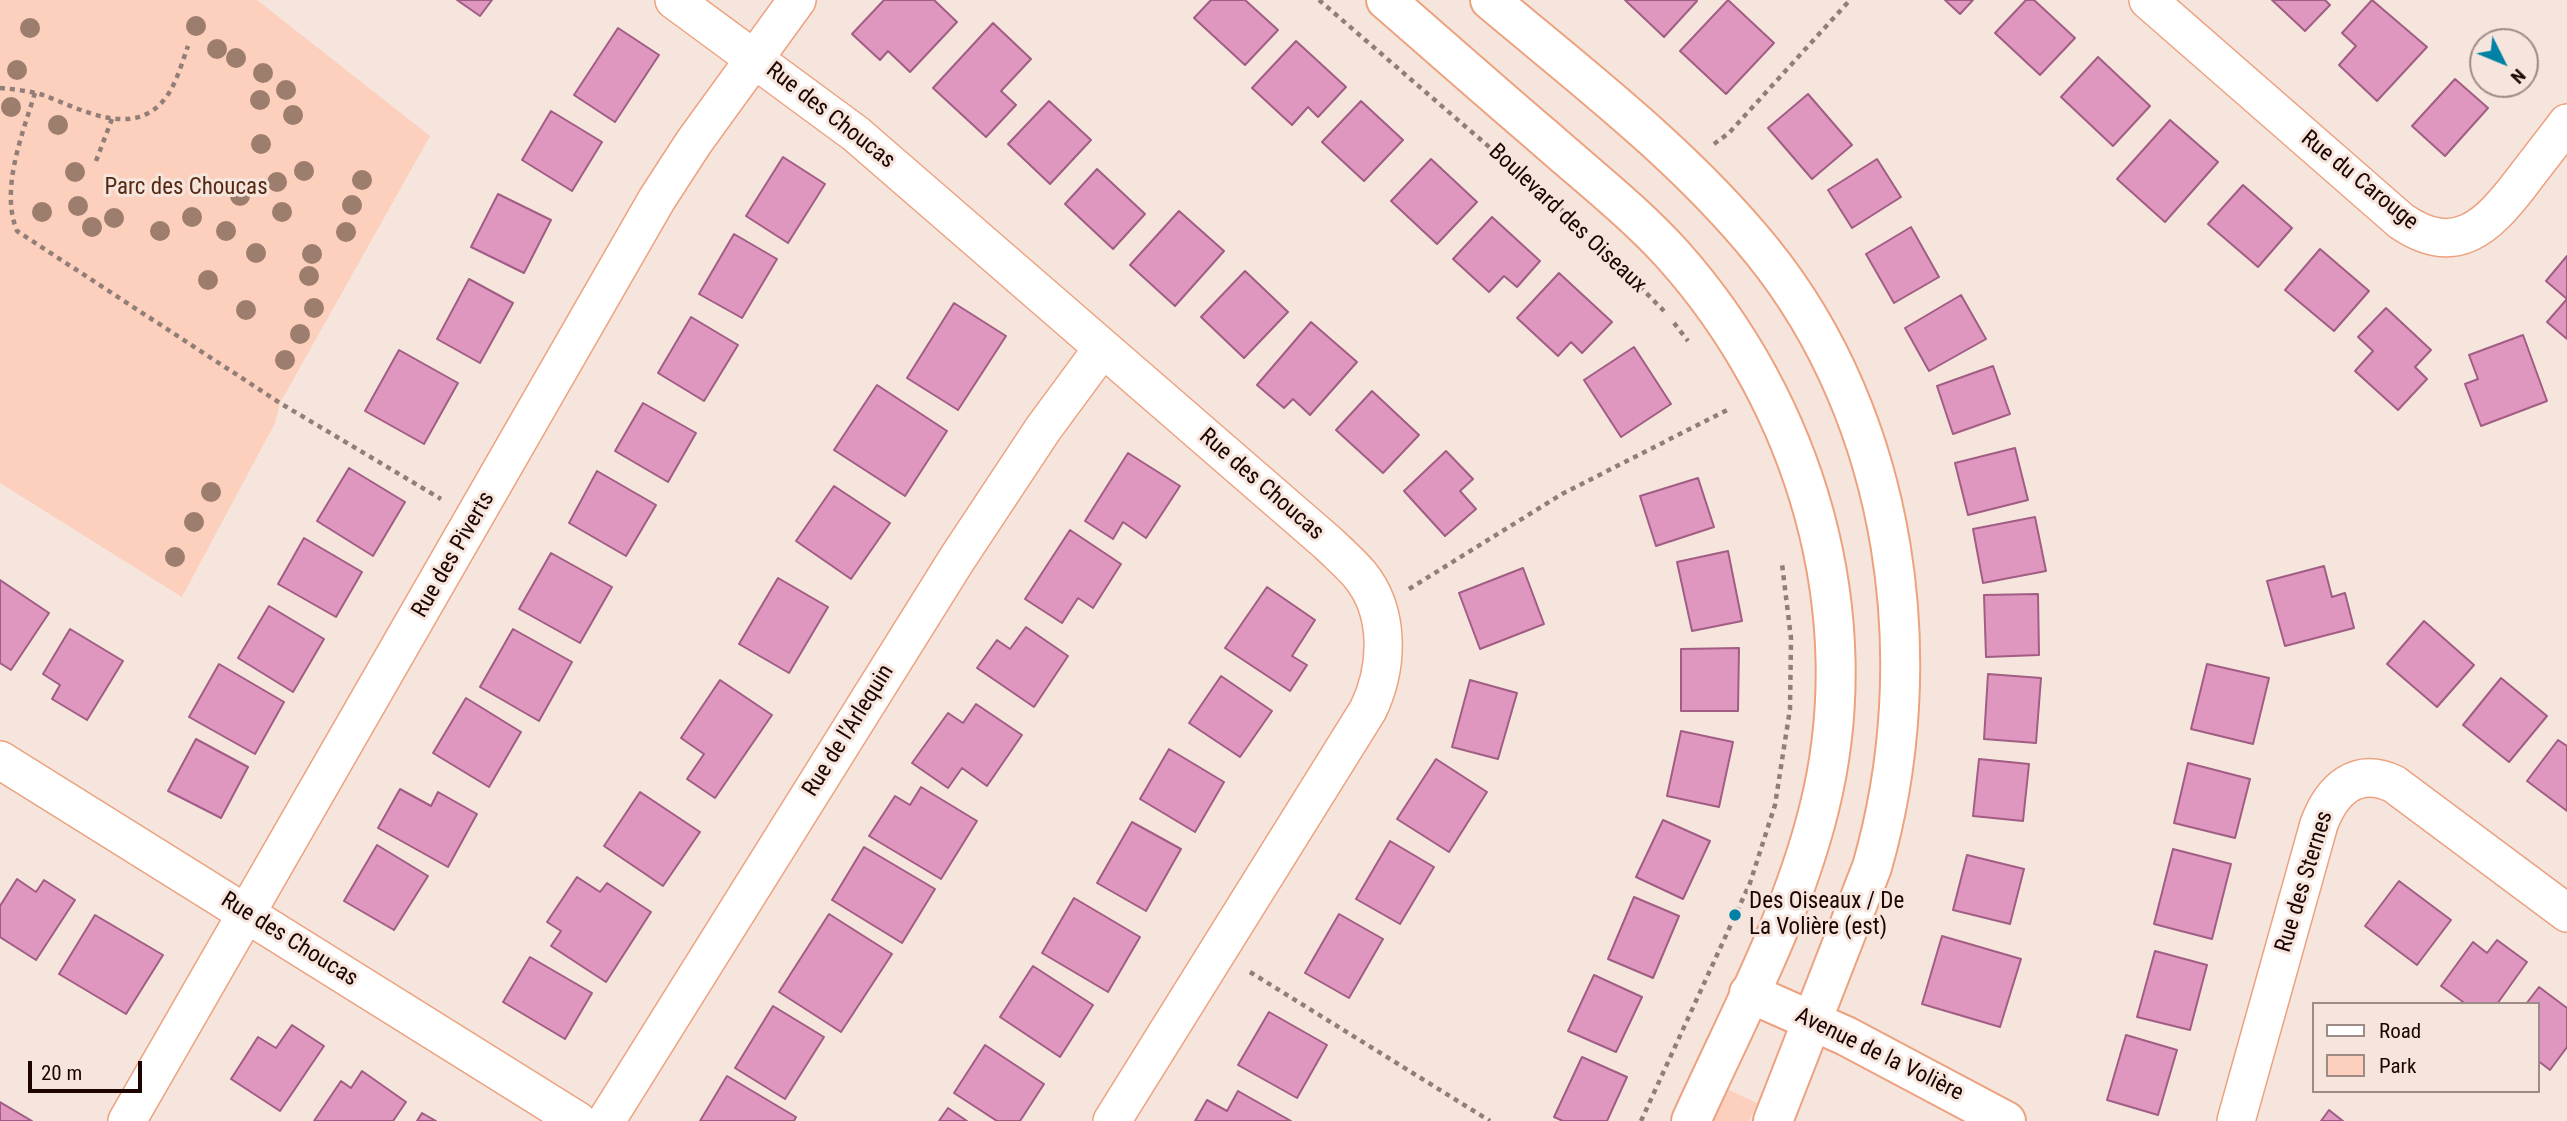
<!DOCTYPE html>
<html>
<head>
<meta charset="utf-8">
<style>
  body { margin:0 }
  #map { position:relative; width:2567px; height:1121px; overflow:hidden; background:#f5e5dd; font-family:"Roboto Condensed",sans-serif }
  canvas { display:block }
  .legend { position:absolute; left:2312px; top:1002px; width:228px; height:91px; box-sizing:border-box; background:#f5e5dd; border:2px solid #9f8b85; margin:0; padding:9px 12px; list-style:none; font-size:21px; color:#1d0400 }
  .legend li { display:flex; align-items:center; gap:14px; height:35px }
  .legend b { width:35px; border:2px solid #9f8b85 }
  .north { position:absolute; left:2469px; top:28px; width:70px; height:70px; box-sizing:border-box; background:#f5e5dd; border:2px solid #9f8b85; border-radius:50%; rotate:133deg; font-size:19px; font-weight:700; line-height:28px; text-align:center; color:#1d0400 }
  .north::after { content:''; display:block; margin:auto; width:24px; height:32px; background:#0081a5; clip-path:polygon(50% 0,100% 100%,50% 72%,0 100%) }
  .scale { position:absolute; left:28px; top:1061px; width:114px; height:32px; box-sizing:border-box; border:4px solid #1d0400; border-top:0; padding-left:9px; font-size:21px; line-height:24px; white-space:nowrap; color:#1d0400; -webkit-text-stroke:5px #f5e5dd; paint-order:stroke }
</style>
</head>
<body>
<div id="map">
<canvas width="2567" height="1121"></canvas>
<ul class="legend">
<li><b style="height:9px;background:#fff"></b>Road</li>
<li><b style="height:19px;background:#fcd0bc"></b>Park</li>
</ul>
<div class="north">N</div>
<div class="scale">20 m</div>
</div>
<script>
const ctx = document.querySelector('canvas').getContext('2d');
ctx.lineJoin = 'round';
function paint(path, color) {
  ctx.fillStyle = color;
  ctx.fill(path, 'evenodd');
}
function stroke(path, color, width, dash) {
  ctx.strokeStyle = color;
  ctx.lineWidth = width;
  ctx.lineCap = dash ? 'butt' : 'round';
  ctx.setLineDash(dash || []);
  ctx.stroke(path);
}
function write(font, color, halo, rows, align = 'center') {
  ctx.font = font + ' "Roboto Condensed",sans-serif';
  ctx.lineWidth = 6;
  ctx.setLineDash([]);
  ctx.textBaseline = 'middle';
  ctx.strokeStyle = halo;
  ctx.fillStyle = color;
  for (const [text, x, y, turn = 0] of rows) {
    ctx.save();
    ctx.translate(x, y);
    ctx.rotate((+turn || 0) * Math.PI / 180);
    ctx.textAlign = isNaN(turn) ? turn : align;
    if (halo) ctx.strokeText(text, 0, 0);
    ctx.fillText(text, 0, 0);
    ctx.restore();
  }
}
paint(new Path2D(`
  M0,0H257L430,136L280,403L275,423L182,597L0,483Z
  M1718,1085L1757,1103L1749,1121H1701Z`), '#fcd0bc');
const building = new Path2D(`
  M457,0H492L480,16Z
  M884,0H934L957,22L910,72L888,51L880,60L852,34Z
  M1211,0H1245L1278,30L1245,65L1194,18Z
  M1625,0H1697V1L1664,37Z
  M1728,0L1774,43L1726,94L1680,51Z
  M1945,0H1973L1960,14Z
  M2026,0H2034L2075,38L2040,75L1995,33Z
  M2272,0H2325L2330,5L2305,31Z
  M2372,0L2427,47L2377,101L2339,65L2356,46L2342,33Z
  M993,23L1031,59L1001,91L1016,105L986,137L933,88Z
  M618,28L659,55L615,122L574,95Z
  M1296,41L1346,87L1318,117L1308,107L1292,125L1252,88Z
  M2098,57L2150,106L2113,146L2061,97Z
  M2455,79L2488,108L2445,156L2412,126Z
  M1808,94L1852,145L1812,179L1768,128Z
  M1049,101L1091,140L1050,184L1008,144Z
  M1361,101L1403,140L1364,181L1322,142Z
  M551,111L602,142L572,191L522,160Z
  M2170,120L2218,162L2165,222L2117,179Z
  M783,157L825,184L788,243L746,216Z
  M1431,159L1477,202L1437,244L1391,201Z
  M1877,159L1901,197L1852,228L1828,190Z
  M1097,169L1145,214L1113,249L1065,204Z
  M2243,185L2292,228L2258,267L2208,224Z
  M498,194L551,220L524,273L471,247Z
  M1179,211L1224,251L1175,306L1130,265Z
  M1492,217L1540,261L1517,287L1504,276L1489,292L1453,259Z
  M1911,227L1939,277L1894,303L1866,254Z
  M734,234L777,259L742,318L699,294Z
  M2320,249L2369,291L2334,331L2285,290Z
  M2567,256V339L2547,322L2567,299L2546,281Z
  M1245,271L1288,312L1244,358L1201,317Z
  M1559,273L1612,322L1582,353L1571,342L1558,356L1517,318Z
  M469,279L513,303L480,363L437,339Z
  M1961,295L1986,339L1929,371L1905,328Z
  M954,303L1006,336L958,410L907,378Z
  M2386,308L2431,350L2415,367L2427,379L2398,410L2355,371L2373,351L2358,337Z
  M691,317L738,345L704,401L658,373Z
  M1311,322L1357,362L1310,415L1293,399L1284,408L1257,385Z
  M2523,335L2547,401L2481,426L2465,384L2478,379L2469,355Z
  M1634,347L1671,404L1621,437L1584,380Z
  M399,350L458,383L424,444L365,411Z
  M1993,366L2010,414L1953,434L1937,386Z
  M877,385L947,431L905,496L834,450Z
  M1372,391L1419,435L1383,473L1336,430Z
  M643,403L696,433L668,482L615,451Z
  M2015,448L2028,500L1968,515L1955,463Z
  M1446,451L1473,479L1460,491L1476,509L1445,536L1404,491Z
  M1128,453L1180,486L1146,538L1123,522L1113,539L1085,521Z
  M349,468L405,502L373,556L317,521Z
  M597,471L656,505L626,556L569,523Z
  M1698,478L1714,527L1656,546L1640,496Z
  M834,486L890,523L851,579L796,541Z
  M2035,517L2046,571L1983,583L1973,529Z
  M1070,530L1121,564L1093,608L1078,598L1062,623L1025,599Z
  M304,538L362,572L336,617L278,584Z
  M1728,551L1742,621L1692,631L1677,562Z
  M551,553L612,587L580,643L519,609Z
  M2324,566L2332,597L2345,593L2354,628L2285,646L2267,581Z
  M1523,568L1544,624L1480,649L1459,593Z
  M778,578L828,607L789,673L739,644Z
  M0,580L49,613L11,670L0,663Z
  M1267,587L1315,620L1292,656L1307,665L1290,691L1225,648Z
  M2038,594L2039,655L1986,657L1984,595Z
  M269,606L324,639L293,692L238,658Z
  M2424,621L2474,665L2437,707L2387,664Z
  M1026,627L1068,656L1034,707L977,668L997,640L1010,649Z
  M70,629L123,661L87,720L52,699L60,685L43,674Z
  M513,629L572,662L539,721L480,687Z
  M1739,648L1738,711H1681V649Z
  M219,664L284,702L255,754L189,717Z
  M2207,664L2269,678L2253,744L2191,729Z
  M1988,674L2041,678L2036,743L1984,739Z
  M1221,676L1272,711L1240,757L1189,723Z
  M2501,678L2547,716L2509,762L2463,725Z
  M720,680L772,715L715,798L687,779L704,754L681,738Z
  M1470,680L1517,693L1498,759L1452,747Z
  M466,698L521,732L489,787L433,753Z
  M976,704L1022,735L987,786L962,768L948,788L912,763L948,713L963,723Z
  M1681,731L1733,742L1719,807L1667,796Z
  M196,739L248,767L221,818L168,791Z
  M2558,740L2567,746V811L2527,781Z
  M1169,749L1224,782L1195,832L1140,799Z
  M1436,759L1487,792L1449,852L1397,819Z
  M1979,759L2029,764L2023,821L1973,816Z
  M2188,763L2250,779L2235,838L2174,823Z
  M921,787L977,821L941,879L869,836L895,796L910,805Z
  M400,789L431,806L438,792L477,814L448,867L378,828Z
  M640,792L700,832L663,886L604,846Z
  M1663,820L1710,841L1683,899L1636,877Z
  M1132,822L1181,849L1146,911L1097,883Z
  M1390,841L1434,867L1400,924L1356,899Z
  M377,845L428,876L394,930L344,901Z
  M864,847L935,889L902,943L832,900Z
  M2173,849L2231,864L2212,939L2154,924Z
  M1967,855L2024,869L2010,924L1953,910Z
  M577,877L600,892L607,883L651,912L606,982L551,946L561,931L547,922Z
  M17,879L36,892L44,880L75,900L36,960L0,937V906Z
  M2399,881L2451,920L2417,965L2365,926Z
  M1634,897L1679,916L1653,978L1608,959Z
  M1074,898L1140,937L1108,992L1042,953Z
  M829,914L892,954L841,1032L779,992Z
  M1339,914L1383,939L1349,998L1305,973Z
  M95,915L163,955L126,1014L59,974Z
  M1942,936L2021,959L2000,1027L1922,1004Z
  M2497,940L2527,962L2497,1004H2466L2441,986L2473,942L2487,953Z
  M2155,951L2207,965L2190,1030L2137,1017Z
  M530,957L592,993L565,1039L503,1002Z
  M1033,966L1093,1005L1060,1057L1000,1017Z
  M1594,975L1642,997L1616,1052L1568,1031Z
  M2539,987L2567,1008V1047L2550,1070L2537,1060V1004H2526Z
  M773,1006L824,1037L785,1099L735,1068Z
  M1269,1012L1327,1045L1297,1098L1238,1065Z
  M292,1025L324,1046L280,1111L231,1079L258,1037L276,1048Z
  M2126,1035L2177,1050L2158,1115L2107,1100Z
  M985,1045L1044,1084L1020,1121H997L954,1093Z
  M1582,1057L1627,1077L1607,1121H1563L1554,1117Z
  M362,1071L406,1102L393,1121H314L341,1081L351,1088Z
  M727,1076L796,1117L794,1121H700Z
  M1238,1091L1291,1121H1195L1207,1100L1227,1111Z
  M0,1102L32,1121H0Z
  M948,1108L967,1121H939Z
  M2329,1110L2343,1121H2321Z
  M422,1113L436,1121H417Z`);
paint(building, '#e097bf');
stroke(building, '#a15d83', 2);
const minor = new Path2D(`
  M674,0L856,134L1329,544C1339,554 1351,564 1360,575C1391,613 1388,669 1368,710L1112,1121
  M2148,0L2401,221C2456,259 2488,226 2521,183C2536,163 2552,143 2567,123
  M0,760L578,1121
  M127,1121L657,199L694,142L797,0
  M606,1121L957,559L1043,429L1102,349
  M2236,1121L2319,824C2332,790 2356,766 2394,784L2567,913`);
const tertiary = new Path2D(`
  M1386,0C1439,46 1492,93 1546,139C1589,177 1635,213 1673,255C1806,404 1868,614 1819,809C1792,918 1737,1019 1691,1121
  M1490,0C1584,79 1684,155 1762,251C1899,420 1931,662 1872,867L1773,1121
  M1749,993L1846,1036L2006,1121`);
stroke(minor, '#eda27f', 40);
stroke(tertiary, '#eda27f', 42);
stroke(new Path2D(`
  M1319,0L1576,222L1664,311
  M0,88C14,89 29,91 43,95C81,109 135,141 167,96C177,81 182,63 188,46
  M35,93C22,135 0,190 17,231L280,403L441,499
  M1714,144L1729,133L1850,0
  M96,161L112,119
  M1674,323L1688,341
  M1409,589L1562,494L1731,408
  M1250,972L1490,1121
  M1641,1121L1750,883L1775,805L1790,709L1791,638L1782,564`), '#927e78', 4.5, [5, 5]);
stroke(minor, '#fff', 37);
stroke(tertiary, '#fff', 38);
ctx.fillStyle = '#9d7d6d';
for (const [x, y] of [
  [196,26],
  [30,28],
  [217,49],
  [236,58],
  [17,70],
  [263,73],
  [286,90],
  [260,100],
  [11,107],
  [293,115],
  [58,125],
  [261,144],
  [304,171],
  [75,172],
  [362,180],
  [277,182],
  [240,196],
  [352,205],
  [78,206],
  [42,212],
  [282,212],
  [192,217],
  [114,218],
  [92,227],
  [160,231],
  [226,231],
  [346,232],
  [256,253],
  [312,254],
  [309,276],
  [208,280],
  [314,308],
  [246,310],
  [300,334],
  [285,360],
  [211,492],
  [194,522],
  [175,557]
]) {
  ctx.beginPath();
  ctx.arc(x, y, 10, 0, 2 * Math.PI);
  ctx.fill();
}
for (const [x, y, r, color] of [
  [1735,915,7,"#0081a5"]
]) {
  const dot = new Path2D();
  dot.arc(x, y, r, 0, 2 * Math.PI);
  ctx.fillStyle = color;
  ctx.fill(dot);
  stroke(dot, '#f5e5dd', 2.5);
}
write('23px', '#1d0400', '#f5e5dd', [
  ["Rue des Choucas",830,116,38],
  ["Rue du Carouge",2359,181,39],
  ["Boulevard des Oiseaux",1567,219,43],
  ["Rue des Choucas",1261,485,41],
  ["Rue des Piverts",454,555,-60],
  ["Rue de l'Arlequin",849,731,-58],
  ["Rue des Sternes",2305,882,-73],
  ["Rue des Choucas",289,940,32],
  ["Avenue de la Volière",1879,1055,26]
]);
write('23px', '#552811', '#f5e5dd', [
  ["Parc des Choucas",186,188]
]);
write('23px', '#1d0400', '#f5e5dd', [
  ["Des Oiseaux / De",1749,902],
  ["La Volière (est)",1749,928]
], 'left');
</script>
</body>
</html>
